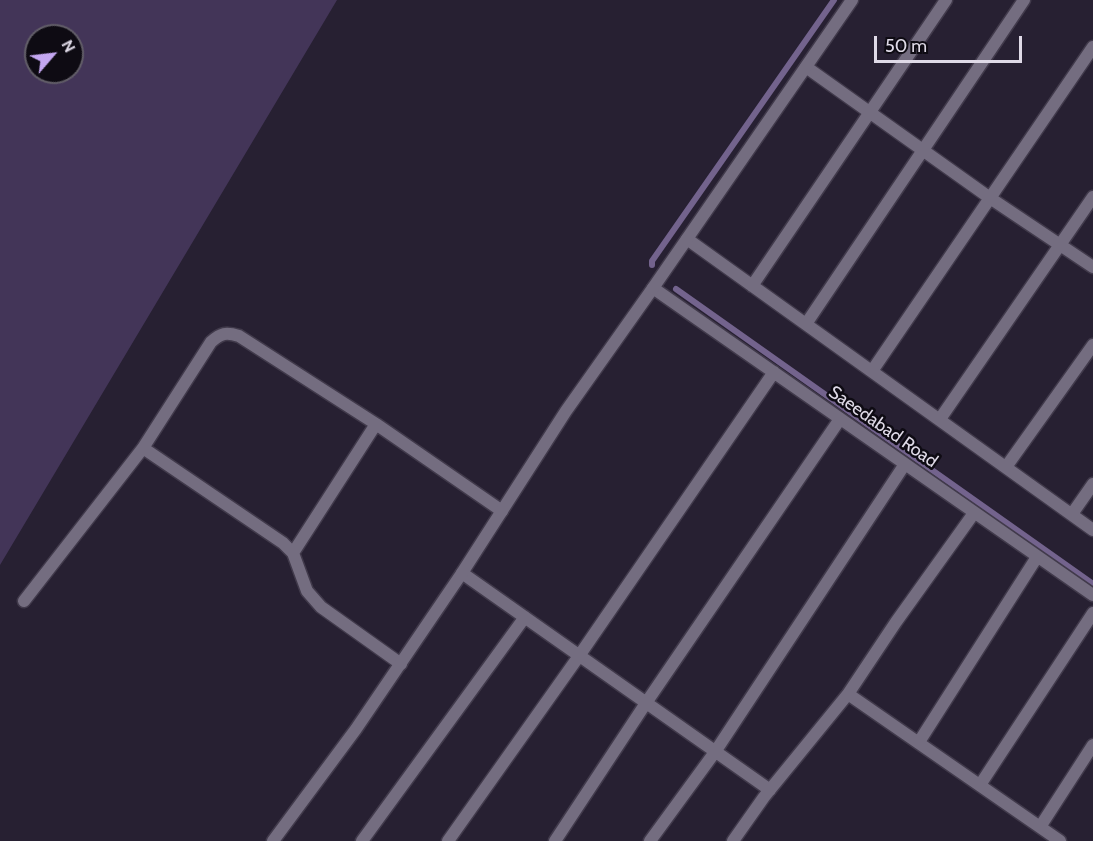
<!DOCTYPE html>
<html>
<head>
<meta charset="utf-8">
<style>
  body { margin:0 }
  #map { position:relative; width:1093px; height:841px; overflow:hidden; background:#272032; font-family:Cabin,sans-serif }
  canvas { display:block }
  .north { position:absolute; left:24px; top:24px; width:60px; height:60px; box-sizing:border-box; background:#0e0b13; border:2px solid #625e68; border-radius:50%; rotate:62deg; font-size:16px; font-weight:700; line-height:24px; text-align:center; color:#dfdae7 }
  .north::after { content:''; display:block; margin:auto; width:21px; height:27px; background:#c4a7f1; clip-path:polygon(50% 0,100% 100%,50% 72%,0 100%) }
  .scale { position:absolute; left:874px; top:36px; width:148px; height:27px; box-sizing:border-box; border:3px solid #dfdae7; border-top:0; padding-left:8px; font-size:18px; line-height:21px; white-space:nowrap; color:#dfdae7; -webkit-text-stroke:4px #0e0b13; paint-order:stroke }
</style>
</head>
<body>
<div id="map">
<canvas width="1093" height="841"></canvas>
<div class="north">N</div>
<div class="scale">50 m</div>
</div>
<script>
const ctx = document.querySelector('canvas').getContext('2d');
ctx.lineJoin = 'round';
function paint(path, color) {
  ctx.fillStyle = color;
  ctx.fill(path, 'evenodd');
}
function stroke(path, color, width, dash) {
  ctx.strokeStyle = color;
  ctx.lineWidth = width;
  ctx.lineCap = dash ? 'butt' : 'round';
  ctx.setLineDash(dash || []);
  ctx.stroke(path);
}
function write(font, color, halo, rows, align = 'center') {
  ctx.font = font + ' Cabin,sans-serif';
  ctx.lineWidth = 5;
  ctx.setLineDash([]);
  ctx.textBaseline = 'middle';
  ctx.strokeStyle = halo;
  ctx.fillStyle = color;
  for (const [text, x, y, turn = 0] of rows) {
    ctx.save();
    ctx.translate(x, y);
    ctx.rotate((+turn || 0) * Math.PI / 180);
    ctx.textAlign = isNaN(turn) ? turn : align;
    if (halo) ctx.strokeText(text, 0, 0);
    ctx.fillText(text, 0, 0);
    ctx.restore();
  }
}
paint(new Path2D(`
  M0,0H337L0,565ZM36,36H72V72H36Z`), '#433558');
stroke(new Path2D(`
  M652,265V261L834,0
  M676,289L1093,584`), '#73638d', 6);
const minor = new Path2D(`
  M806,67L990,198L1093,267
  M687,239L1093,530
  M752,286L946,0
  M653,288L1093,595
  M806,324L1024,0
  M872,371L1093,47
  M940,419L1093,197
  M143,448L283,543L293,553L307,591L321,607L401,664
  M1006,467L1093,345
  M1072,514L1093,484
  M293,553L376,424
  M462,573L770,790
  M24,601L143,448L211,342C221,333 226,332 239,336L376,424L502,511
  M848,694L1060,841
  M919,742L1037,557
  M980,785L1093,613
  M1040,827L1093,745
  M362,841L525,617
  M448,841L579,656L774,372
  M555,841L646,703L840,419
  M650,841L715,752L905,464
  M733,841L764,797L848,694L896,622L974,513`);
const tertiary = new Path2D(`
  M273,841L356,729L462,573L566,411L653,288L852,0`);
stroke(minor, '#413a4b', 15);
stroke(tertiary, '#413a4b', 15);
stroke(minor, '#746d80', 12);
stroke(tertiary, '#746d80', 12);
write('18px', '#dfdae7', '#0e0b13', [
  ["Saeedabad Road",883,427,35]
]);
</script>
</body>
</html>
